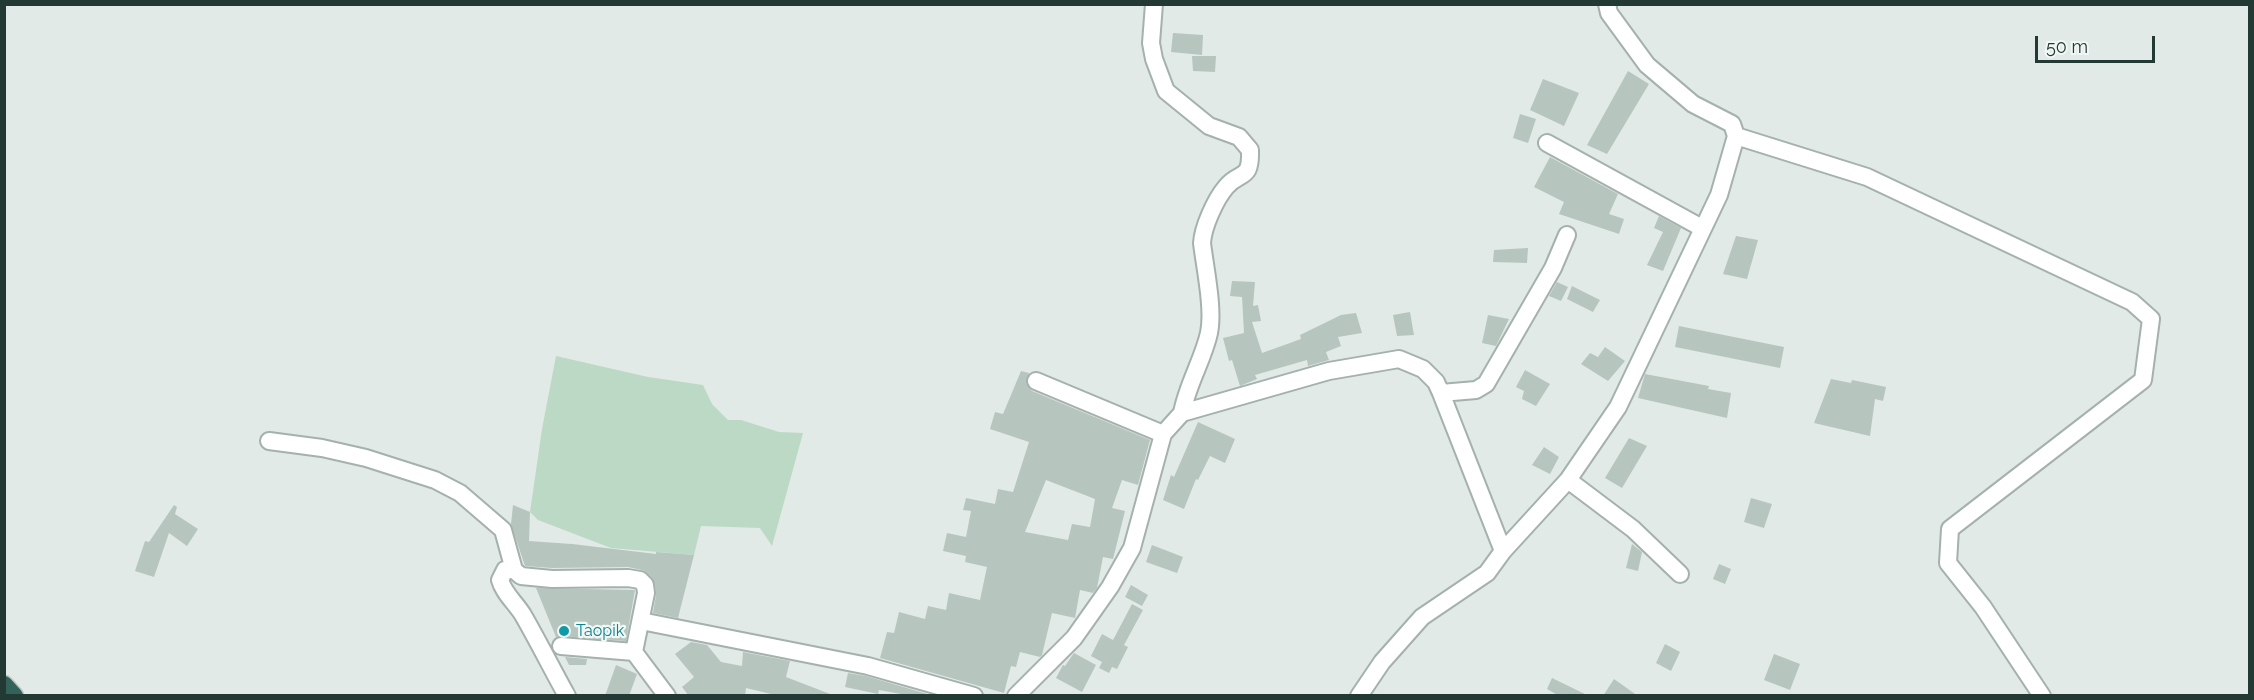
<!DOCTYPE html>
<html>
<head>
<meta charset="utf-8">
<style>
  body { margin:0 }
  #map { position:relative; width:2254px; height:700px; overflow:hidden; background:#e1eae6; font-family:Raleway,sans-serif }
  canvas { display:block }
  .frame { position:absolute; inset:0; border:6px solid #233934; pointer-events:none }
  .scale { position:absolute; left:2035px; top:36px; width:120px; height:27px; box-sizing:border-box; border:3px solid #233934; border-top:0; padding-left:8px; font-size:18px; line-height:21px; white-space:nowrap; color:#233934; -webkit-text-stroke:4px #f1f7f4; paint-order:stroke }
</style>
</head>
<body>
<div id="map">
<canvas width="2254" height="700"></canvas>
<div class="frame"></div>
<div class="scale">50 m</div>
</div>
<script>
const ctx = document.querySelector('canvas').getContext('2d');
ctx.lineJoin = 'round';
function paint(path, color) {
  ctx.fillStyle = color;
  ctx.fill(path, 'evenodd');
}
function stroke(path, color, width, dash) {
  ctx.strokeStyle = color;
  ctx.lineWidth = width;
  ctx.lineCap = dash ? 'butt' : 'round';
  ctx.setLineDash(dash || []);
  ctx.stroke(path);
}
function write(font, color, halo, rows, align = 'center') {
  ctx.font = font + ' Raleway,sans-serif';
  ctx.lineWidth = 4.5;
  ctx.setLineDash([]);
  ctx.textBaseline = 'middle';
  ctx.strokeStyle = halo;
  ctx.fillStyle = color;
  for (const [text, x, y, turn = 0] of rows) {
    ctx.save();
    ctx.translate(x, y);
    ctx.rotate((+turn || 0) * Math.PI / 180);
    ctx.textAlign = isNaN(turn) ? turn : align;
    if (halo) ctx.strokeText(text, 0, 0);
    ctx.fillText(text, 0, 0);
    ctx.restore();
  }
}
paint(new Path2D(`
  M556,356L648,377L703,385L712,404L728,420H741L779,432L803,433L772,546L760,528L701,526L694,555L611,548L538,520L530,512L542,429Z`), '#bcd9c5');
paint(new Path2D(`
  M1173,33L1203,35L1202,55L1171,52Z
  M1192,56H1216L1215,72L1193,71Z
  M1628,71L1649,84L1607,154L1587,145Z
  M1543,79L1579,93L1564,126L1530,110Z
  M1520,114L1536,119L1528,143L1513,138Z
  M1550,157L1618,194L1609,214L1624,219L1619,234L1559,214L1564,202L1534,187Z
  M1659,216L1681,228L1663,271L1647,265L1663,232L1654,228Z
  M1736,236L1758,240L1747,279L1723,274Z
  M1528,248L1527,263L1493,262L1494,250Z
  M1232,281L1255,282L1253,306L1258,305L1261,321L1252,322L1262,353L1301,339L1300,335L1341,315L1356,313L1362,333L1338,337L1341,346L1326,352L1329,360L1308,366L1307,360L1255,375L1257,379L1240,386L1232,360L1229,361L1223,338L1244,333L1242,297L1230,296Z
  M1557,282L1568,287L1561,301L1549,296Z
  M1572,286L1600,300L1593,312L1567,299Z
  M1410,312L1414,335L1397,336L1393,315Z
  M1488,315L1509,319L1496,346L1482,343Z
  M1679,326L1784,347L1780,368L1675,347Z
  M1605,347L1625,361L1608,381L1581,364L1590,353L1598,357Z
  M1525,370L1550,384L1536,406L1522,399L1524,391L1516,387Z
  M1021,371L1029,373L1026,383L1032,391L1150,440L1138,485L1122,480L1112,508L1125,511L1113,559L1103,557L1097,588L1093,593L1080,590L1075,618L1052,613L1042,655L1040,657L1020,652L1016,667L1011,666L1004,693L880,658L887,632L894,633L899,612L925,619L928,606L946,610L949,593L980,600L987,567L965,562L966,556L943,551L947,533L966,537L971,511L963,510L966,498L995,504L998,489L1013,492L1029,442L990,429L995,412L1003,414ZM1046,480L1095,499L1090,527L1072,524L1068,540L1025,532Z
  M1645,374L1709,386L1708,389L1731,393L1727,418L1638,398Z
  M1831,379L1851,383L1852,380L1886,387L1883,401L1875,399L1870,436L1814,423Z
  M1198,422L1235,439L1225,463L1210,456L1198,480L1196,479L1184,509L1163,500L1171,475L1174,477Z
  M1629,438L1647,446L1622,488L1605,478Z
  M1544,447L1559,457L1550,474L1532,465Z
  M1751,498L1772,504L1764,528L1744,522Z
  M174,505L177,507L175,514L198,529L187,546L169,533L154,577L135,571L145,541L149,542Z
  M513,505L530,512L529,541L572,544L656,554V552L694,555L678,618L653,613L656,595L655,584L652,578L642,570L628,567L552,568L525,566L511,524Z
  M1632,544L1642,552L1638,571L1626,568Z
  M1152,545L1183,557L1177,573L1146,562Z
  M1719,564L1731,569L1725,584L1713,579Z
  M1131,585L1148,595L1142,606L1125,597Z
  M536,588L635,590L626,641L562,636L556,637Z
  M1132,604L1143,610L1124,645L1128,647L1117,669L1112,667L1109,673L1099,668L1102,662L1091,656L1102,634L1113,640Z
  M691,642L707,645L721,662L742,666L743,652L790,661L786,677L830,694L829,696L775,695L746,688L745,696H689L682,687L694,677L675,654Z
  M1665,644L1680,652L1671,671L1656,663Z
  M1074,653L1096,665L1082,692L1056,678L1063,665L1065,666Z
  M1774,654L1800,664L1790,690L1764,680Z
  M565,657L587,659L586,665H569Z
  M616,665L637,674L629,696H605Z
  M848,673L866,676L934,696H912L879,690L878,694L845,687Z
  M1552,678L1589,696H1559L1547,689Z
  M1614,679L1638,696H1603Z`), '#b7c5bf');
const minor = new Path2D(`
  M1154,4L1151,43L1154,59L1166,91L1209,126L1239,137L1250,150C1251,182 1240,170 1226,187C1215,200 1203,227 1202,243C1205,268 1214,309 1209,333C1203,360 1187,385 1182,413
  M1736,136L1867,177L2132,302L2151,319L2143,380L1950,529L1948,563L1983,607L2042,696
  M1547,143L1702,228
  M1036,381L1163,434
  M1441,393L1476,390L1486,384L1553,268L1567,235
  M269,441L322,448L366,458L435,480L460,493L503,530L514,570L521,576L552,579L628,578L640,580L645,585L646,593L634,652
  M1568,480L1633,529L1680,574
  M514,570H505L500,580C504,594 515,602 523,615C538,641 552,669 567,696
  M641,621L868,666L974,696
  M561,646L634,652L667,696
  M1016,696L1074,638L1110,587L1132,548L1163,434L1182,413L1329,371L1399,359L1423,369L1436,382L1441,393L1503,551
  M1359,696L1382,662L1422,617L1487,573L1503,551L1568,480L1618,407L1719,195L1736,136L1732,124L1693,104L1647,65L1609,13L1607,4`);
const motorway = new Path2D(`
  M4,685L14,696`);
stroke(minor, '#a4b1ad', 20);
stroke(motorway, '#bdc4c2', 21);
stroke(minor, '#fff', 16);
stroke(motorway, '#32625a', 18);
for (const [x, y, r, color] of [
  [564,631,6,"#0f9aa8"]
]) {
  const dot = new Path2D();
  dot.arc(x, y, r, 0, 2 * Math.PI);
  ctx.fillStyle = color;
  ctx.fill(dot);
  stroke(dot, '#f1f7f4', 2);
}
write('16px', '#0d838f', '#f1f7f4', [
  ["Taopik",576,631]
], 'left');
</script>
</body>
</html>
